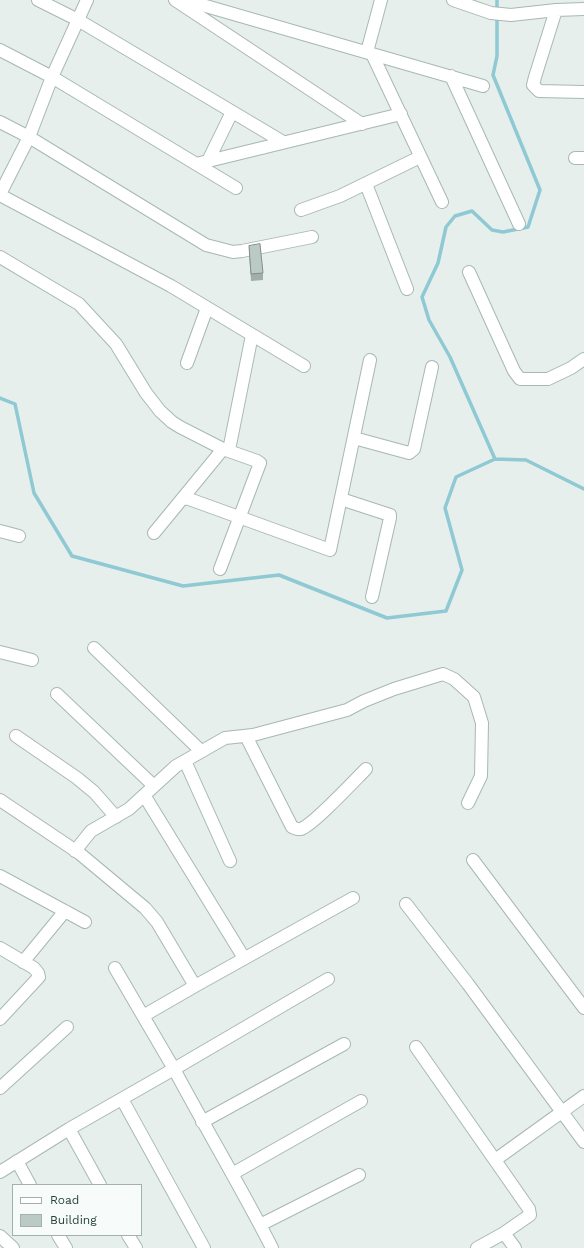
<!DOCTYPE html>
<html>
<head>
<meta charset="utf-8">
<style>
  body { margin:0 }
  #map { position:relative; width:584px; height:1248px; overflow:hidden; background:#e6efeb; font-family:"Work Sans",sans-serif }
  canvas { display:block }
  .legend { position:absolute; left:12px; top:1184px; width:130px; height:52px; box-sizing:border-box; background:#f7fbf9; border:1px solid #a3b1ad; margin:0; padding:5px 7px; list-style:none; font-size:12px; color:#24423a }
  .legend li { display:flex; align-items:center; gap:8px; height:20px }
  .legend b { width:20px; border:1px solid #a3b1ad }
</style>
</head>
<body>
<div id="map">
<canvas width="584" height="1248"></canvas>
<ul class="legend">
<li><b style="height:5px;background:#fff"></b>Road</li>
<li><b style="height:11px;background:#bbcac4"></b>Building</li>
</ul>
</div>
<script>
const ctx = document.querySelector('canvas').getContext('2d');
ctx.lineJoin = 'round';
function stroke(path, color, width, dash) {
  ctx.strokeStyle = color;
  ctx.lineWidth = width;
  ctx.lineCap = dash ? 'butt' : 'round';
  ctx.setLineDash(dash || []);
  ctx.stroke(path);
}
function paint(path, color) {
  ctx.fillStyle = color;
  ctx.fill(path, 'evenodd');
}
stroke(new Path2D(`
  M0,398L15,404L34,493L72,556L183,586L279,575L387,618L446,611L462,570L445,508L456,477L495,459L526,460L584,489
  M495,459L450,357L429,320L422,297L438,263L446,227L455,216L472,211L492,230L503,232L528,227L540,190L493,75L497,56V0`), '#8ec9d4', 3.5);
const minor = new Path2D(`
  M38,0L78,20L283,142
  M175,0L362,124
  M185,0L483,86
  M453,0L491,13L511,15L556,10L584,9
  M556,10L535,77L533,85L539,91L584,92
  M0,50L52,77L236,188
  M367,52L381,0
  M372,54L442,202
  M451,76L519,224
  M0,122L29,137L206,245L233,252L242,251L312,237
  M575,158H584
  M208,161L232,112
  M196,164L401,114
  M366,184L407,289
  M0,194L29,137L52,77L87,0
  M0,195L171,286L304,366
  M301,210L340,196L420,157
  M0,257L79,304L116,344L146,393L160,411L172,422L180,427L223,449L257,461L260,463L220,569
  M469,272L514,371L520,379H548L571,368L584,359
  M187,363L207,308
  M354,438L409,453L414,449L432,367
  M229,450L252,335
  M183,498L189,499L330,550L370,360
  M341,499L390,515V518L372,597
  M0,531L19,536
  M154,533L223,449
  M94,648L201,751
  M0,652L32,660
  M57,694L154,786
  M16,736L77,778L94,792L116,817
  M246,736L292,827C295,828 297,830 301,829C313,825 354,781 366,769
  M185,761L230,861
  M144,795L244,958
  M0,800L79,853L145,908L157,922L195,986L143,1016L174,1069L69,1129L0,1172
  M75,851L91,831L129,809L176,766L225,738L253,735L347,710L364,701L394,689L443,674L454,679L474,697L482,723L481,776L468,803
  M473,860L584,1008
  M0,876L85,922
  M406,904L468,984L584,1142
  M0,948L34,968L38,973L39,977L0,1019
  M23,962L65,911
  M115,968L143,1016
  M195,986L353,898
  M416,1047L529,1209L530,1215L504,1233L477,1248
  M0,1088L67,1027
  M122,1099L204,1248
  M202,1122L344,1044
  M69,1129L100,1185
  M495,1160L584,1096
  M17,1161L30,1185
  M232,1174L361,1101
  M260,1225L359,1175
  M504,1233L515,1248
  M58,1235L66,1248
  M128,1235L136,1248
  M0,1236L13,1248
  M272,1248C241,1187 206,1129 174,1069L328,979`);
stroke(minor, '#a8b8b2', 14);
stroke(minor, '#fff', 12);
paint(new Path2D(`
  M249,246L263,273V280L251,281L249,252Z`), '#a1aea9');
const building = new Path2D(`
  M260,244L263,273L251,274L249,246Z`);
paint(building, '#bbcac4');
stroke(building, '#838d89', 1);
</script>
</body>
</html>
